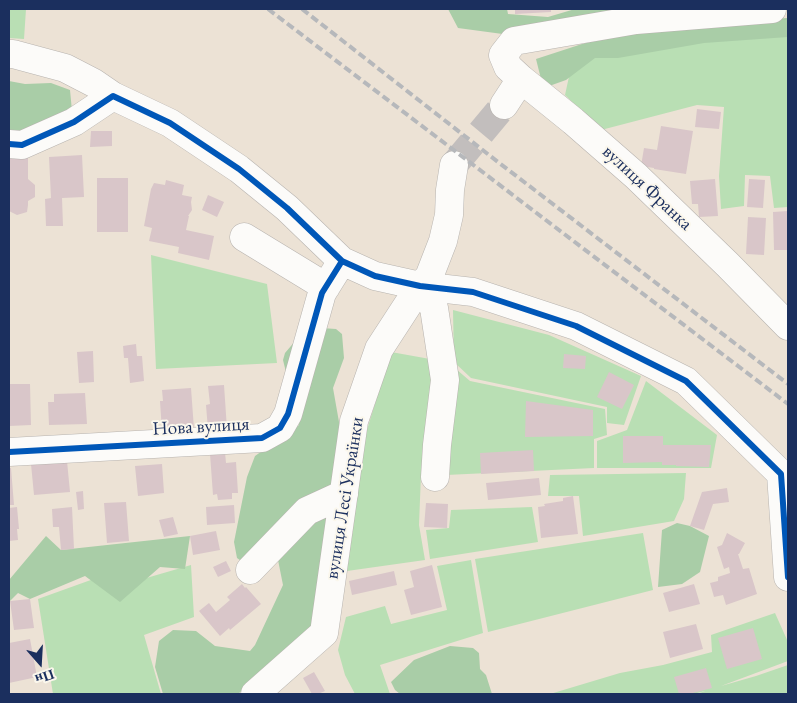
<!DOCTYPE html>
<html>
<head>
<meta charset="utf-8">
<style>
  body { margin:0 }
  #map { position:relative; width:797px; height:703px; overflow:hidden; background:#ece2d5; font-family:"EB Garamond",serif }
  canvas { display:block }
  .frame { position:absolute; inset:0; border:10px solid #1b2f5e; pointer-events:none }
  .north { position:absolute; left:15px; top:638px; width:50px; height:50px; -webkit-text-stroke:4px #fbf7ec; paint-order:stroke; rotate:161deg; font-size:14px; font-weight:700; line-height:20px; text-align:center; color:#1b2f5e }
  .north::after { content:''; display:block; margin:auto; width:18px; height:22px; background:#1b2f5e; clip-path:polygon(50% 0,100% 100%,50% 72%,0 100%) }
</style>
</head>
<body>
<div id="map">
<canvas width="797" height="703"></canvas>
<div class="frame"></div>
<div class="north">Пн</div>
</div>
<script>
const ctx = document.querySelector('canvas').getContext('2d');
ctx.lineJoin = 'round';
function paint(path, color) {
  ctx.fillStyle = color;
  ctx.fill(path, 'evenodd');
}
function stroke(path, color, width, dash) {
  ctx.strokeStyle = color;
  ctx.lineWidth = width;
  ctx.lineCap = dash ? 'butt' : 'round';
  ctx.setLineDash(dash || []);
  ctx.stroke(path);
}
function write(font, color, halo, rows, align = 'center') {
  ctx.font = font + ' "EB Garamond",serif';
  ctx.lineWidth = 4;
  ctx.setLineDash([]);
  ctx.textBaseline = 'middle';
  ctx.strokeStyle = halo;
  ctx.fillStyle = color;
  for (const [text, x, y, turn = 0] of rows) {
    ctx.save();
    ctx.translate(x, y);
    ctx.rotate((+turn || 0) * Math.PI / 180);
    ctx.textAlign = isNaN(turn) ? turn : align;
    if (halo) ctx.strokeText(text, 0, 0);
    ctx.fillText(text, 0, 0);
    ctx.restore();
  }
}
paint(new Path2D(`
  M9,9H26L24,39L9,38Z
  M788,30V207L774,208L770,176L745,175L744,206L721,209L719,176L724,107L697,105L601,130L565,95L570,72L595,55Z
  M151,255L267,284L277,363L156,369Z
  M453,310L549,335L641,376L624,425L607,423V407L471,378L454,362Z
  M391,352L430,359L436,381L421,474L419,525L425,560L347,571L366,433Z
  M456,369L470,381L605,409L607,435L594,439V468L446,475Z
  M646,381L717,435L711,468H597V441L627,430Z
  M686,473L684,499L674,521L583,536L579,496H548L550,475Z
  M532,507L538,542L430,559L426,530L449,528L451,510Z
  M643,533L653,590L488,632L475,559Z
  M471,560L483,633L380,665L390,694H355L345,675L338,650L346,617L385,606L391,624L447,610L437,566Z
  M191,565L194,617L144,635L161,694H53L38,599L113,572L119,586Z
  M775,613L788,642V661L721,686L756,676L788,665V694H697L705,691L693,694H550L620,673L663,665L712,652L711,635Z`), '#b9dfb4');
paint(new Path2D(`
  M448,9H507L508,14L548,17L575,9H616L615,13L510,35L458,28Z
  M788,18V37L704,43L618,58H595L566,80L552,85H544L541,79L536,59L582,44L621,34L751,20Z
  M9,81L25,84L51,83L70,90L72,111L9,135Z
  M307,327L336,329L342,334L344,358L333,388L342,439L318,629L264,671L238,694H163L155,667L159,641L173,630L196,631L215,646L250,651L255,645L283,585L277,555L244,563L237,558L234,542L247,477L255,456L299,425L283,360L285,353Z
  M677,523L690,526L709,536L700,572L682,584L658,587L662,530Z
  M46,536L61,550L190,536L185,569L160,567L120,602L85,576L30,599L18,593L10,601L9,604V580Z
  M450,646L473,648L479,653L480,669L486,675L492,694H400L395,690L391,682L414,660Z`), '#a9cda7');
paint(new Path2D(`
  M515,9H551V12L515,14Z
  M697,109L721,112L719,129L695,127Z
  M661,126L693,131L686,174L654,169V168L641,166L644,148L657,150Z
  M91,131H112V146L90,147Z
  M9,154H28V179L35,185V197L28,201V205L27,212L17,215L9,211Z
  M82,155L84,197L62,198L63,226H46L45,199L51,198L49,157Z
  M97,178H128V232H97Z
  M715,179L718,216L699,217L698,204H692L690,181Z
  M749,179L765,180L763,208L747,207Z
  M166,180L184,185L182,195L192,197L191,202L192,210L188,216H189L186,230L214,236L209,260L178,253L179,247L149,241L152,228L144,226L151,189L154,183L165,185Z
  M208,195L224,202L217,217L202,210Z
  M788,211V250H774L773,212Z
  M748,217L766,218L764,255L746,254Z
  M136,344L137,356H142L144,381L130,383L128,358H124L123,346Z
  M93,351L94,382L79,383L77,352Z
  M564,354L586,356L585,369L563,368Z
  M609,372L634,385L622,409L597,397Z
  M9,384H30L31,425L9,426Z
  M224,385L227,429L208,430L206,405L210,404L208,386Z
  M191,388L194,429L162,431L160,401H163L162,390Z
  M85,393L87,424L49,425L48,402H54V394Z
  M526,401L593,410V436L525,437Z
  M623,436H663V445H711L709,467L676,466V465H662V462L623,463Z
  M533,450L534,471L481,474L480,453Z
  M225,452L226,463L236,462L238,493H232V499L218,500L217,494L213,495L210,454Z
  M67,461L70,492L34,495L31,464Z
  M162,464L164,493L138,496L135,466Z
  M9,468H11L14,505H9Z
  M539,478L541,495L488,500L486,483Z
  M727,488L729,502L713,504L704,530L690,526L702,492Z
  M83,491L84,509L78,510L76,492Z
  M573,496L578,534L541,538L538,507L545,506L544,504L563,501V498Z
  M126,502L129,541L107,543L104,503Z
  M426,503L448,504L447,528L424,527Z
  M234,505L235,523L207,525L206,507Z
  M17,507L19,529H17L18,540L9,541V508Z
  M72,507L74,549L61,550L59,527H53L52,509Z
  M173,517L178,534L164,537L159,520Z
  M216,531L220,550L193,555L190,536Z
  M727,533L745,543L739,554H738L743,569L749,568L757,594L726,605L723,595L714,597L710,583L718,581V577L730,573L729,567L724,569L717,547L722,545Z
  M226,561L231,571L218,577L213,567Z
  M432,565L442,607L411,615L404,590L414,587L410,571Z
  M394,571L397,585L352,595L349,581Z
  M242,584L245,588L246,587L261,604L230,630L229,628L220,636L199,611L209,603L216,612L230,600L227,597Z
  M694,584L700,604L669,612L663,593Z
  M30,599L34,628L14,630L10,601Z
  M696,624L703,649L670,658L663,632Z
  M753,628L762,659L727,669L718,638Z
  M30,639L37,677L9,683V643Z
  M706,668L712,688L689,694H679L674,677Z
  M314,672L325,691L318,694H312L303,678Z`), '#d9c6c9');
stroke(new Path2D(`
  M454,165L504,105`), '#c2bebd', 28, [28, 14]);
const minor = new Path2D(`
  M772,9L636,20L514,41L503,55L508,67L521,79L573,121L636,176L728,265L788,326
  M9,54H13L65,68L94,83L113,96
  M504,105L521,79
  M9,144L22,145L74,122L113,96L170,123L239,169L287,208L342,261L322,293L288,414L280,428L262,438L9,452
  M244,237L326,287
  M342,261L375,276L420,286L473,292L576,326L686,381L781,474L788,577
  M420,286L434,308L445,380L437,445L435,477
  M250,570L307,511L344,494
  M255,694L324,633L354,421L379,349L420,286L429,277L443,241L449,215L450,190L454,165`);
stroke(minor, '#b7b3af', 29);
stroke(minor, '#fcfbf9', 28);
stroke(new Path2D(`
  M268,9L788,404
  M302,9L498,162L788,384`), '#b6b8bb', 4, [8, 4]);
stroke(new Path2D(`
  M9,144L22,145L74,122L113,96L170,123L239,169L287,208L342,261L322,293L288,414L280,428L262,438L9,452
  M342,261L375,276L420,286L473,292L576,326L686,381L781,474L788,577`), '#0057b8', 6);
write('19px', '#1b2f5e', '#fbf7ec', [
  ["вулиця Франка",647,188,43],
  ["Нова вулиця",201,427,-3],
  ["вулиця Лесі Українки",345,498,-81]
]);
</script>
</body>
</html>
